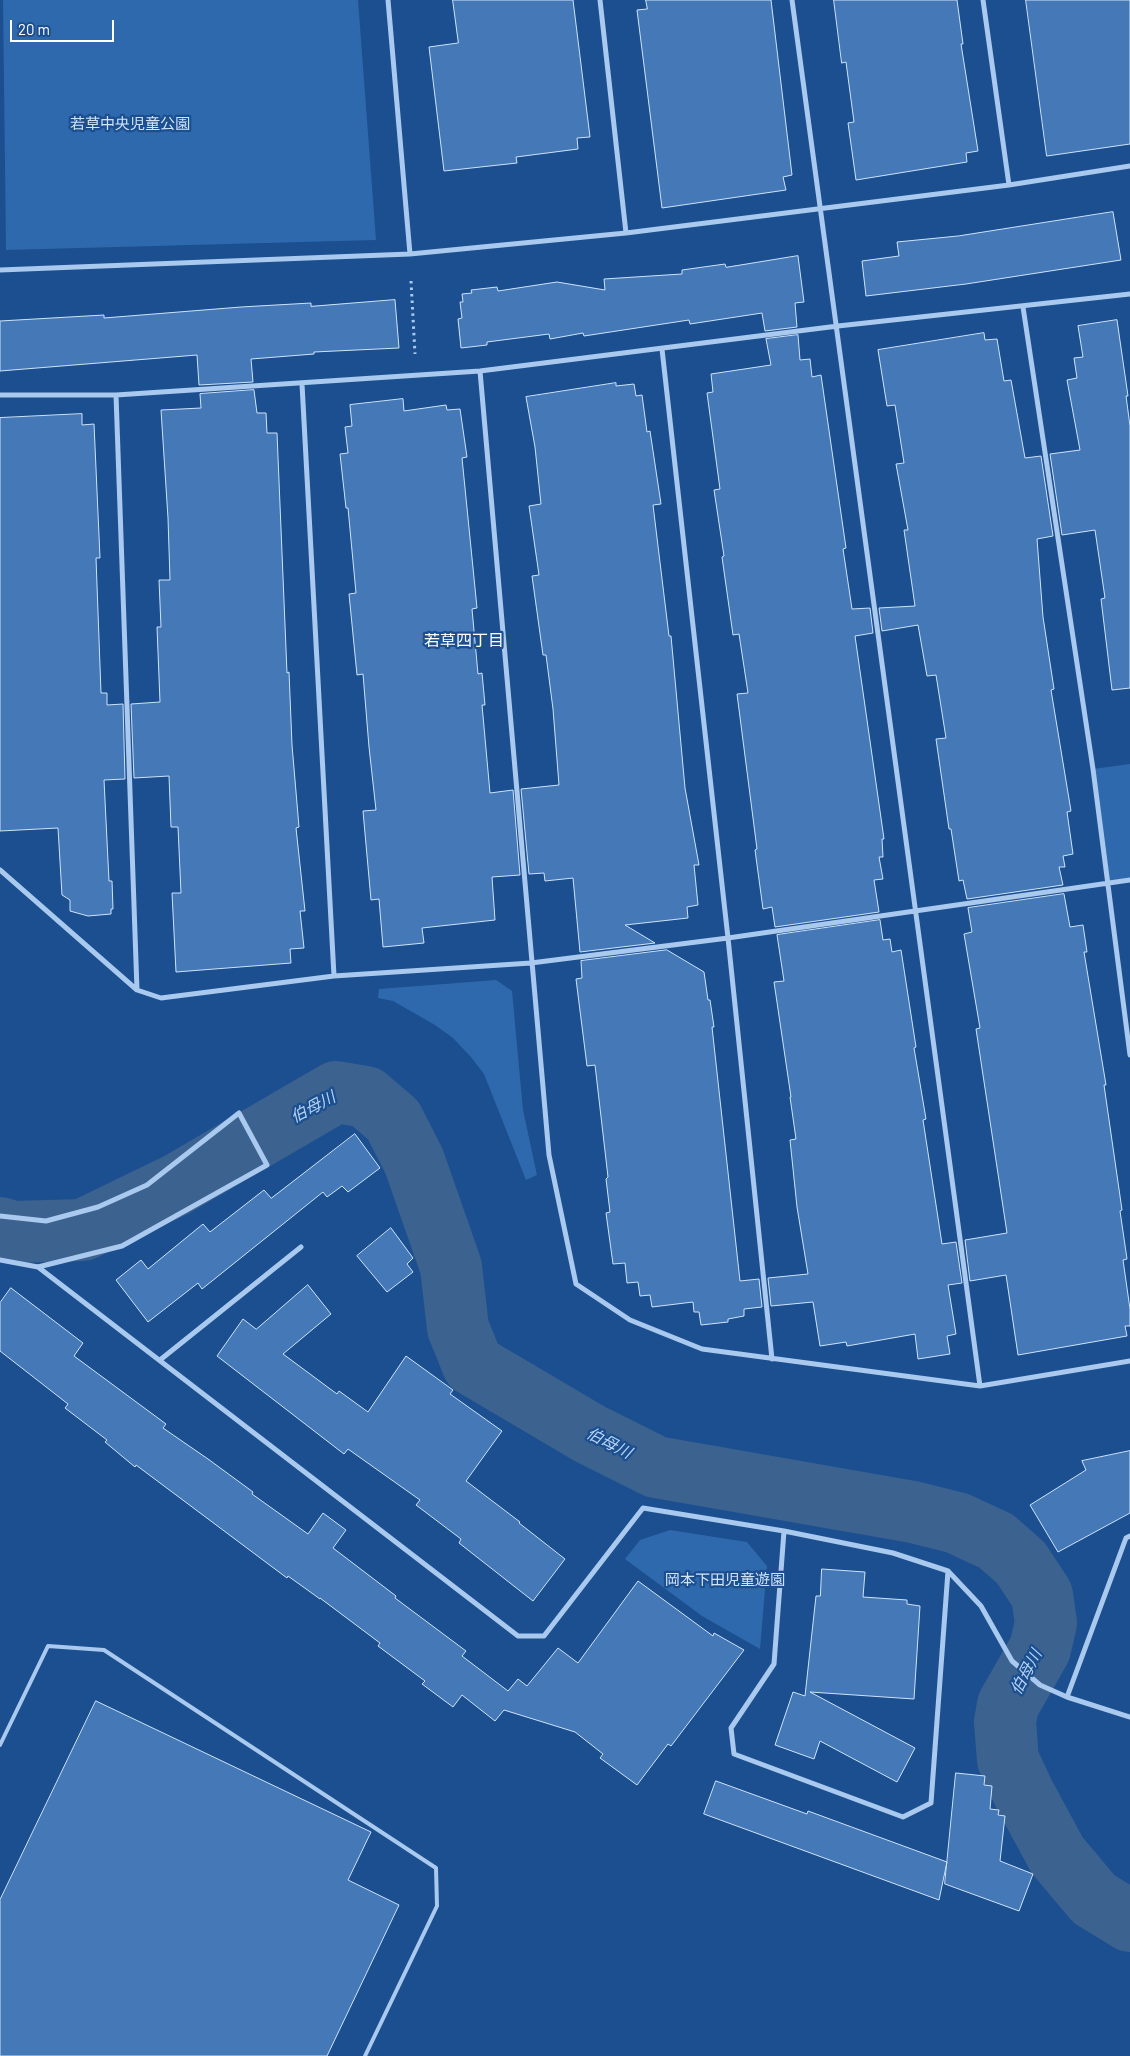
<!DOCTYPE html>
<html>
<head>
<meta charset="utf-8">
<style>
  body { margin:0 }
  #map { position:relative; width:1130px; height:2056px; overflow:hidden; background:#1b4f8f; font-family:Barlow,sans-serif }
  canvas { display:block }
  .scale { position:absolute; left:10px; top:20px; width:104px; height:22px; box-sizing:border-box; border:2px solid #fff; border-top:0; padding-left:6px; font-size:15px; line-height:18px; white-space:nowrap; color:#fff; -webkit-text-stroke:4px #1b4f8f; paint-order:stroke }
</style>
</head>
<body>
<div id="map">
<canvas width="1130" height="2056"></canvas>
<div class="scale">20 m</div>
</div>
<script>
const ctx = document.querySelector('canvas').getContext('2d');
ctx.lineJoin = 'round';
function paint(path, color) {
  ctx.fillStyle = color;
  ctx.fill(path, 'evenodd');
}
function stroke(path, color, width, dash) {
  ctx.strokeStyle = color;
  ctx.lineWidth = width;
  ctx.lineCap = dash ? 'butt' : 'round';
  ctx.setLineDash(dash || []);
  ctx.stroke(path);
}
function write(font, color, halo, rows, align = 'center') {
  ctx.font = font + ' Barlow,"Noto Sans JP",sans-serif';
  ctx.lineWidth = 4.5;
  ctx.setLineDash([]);
  ctx.textBaseline = 'middle';
  ctx.strokeStyle = halo;
  ctx.fillStyle = color;
  for (const [text, x, y, turn = 0] of rows) {
    ctx.save();
    ctx.translate(x, y);
    ctx.rotate((+turn || 0) * Math.PI / 180);
    ctx.textAlign = isNaN(turn) ? turn : align;
    if (halo) ctx.strokeText(text, 0, 0);
    ctx.fillText(text, 0, 0);
    ctx.restore();
  }
}
paint(new Path2D(`
  M3,0H358L376,240L6,250Z
  M1130,764V880L1108,883L1093,769Z
  M496,980L512,991L523,1110L537,1175L526,1180L484,1074L470,1056L453,1038L435,1025L393,1001L378,998L379,989Z
  M670,1530L747,1542L767,1566L760,1649L702,1616L625,1559L640,1540Z`), '#2e69ad');
stroke(new Path2D(`
  M0,1228L12,1232L83,1230L176,1185L336,1092L366,1097L393,1120L414,1161L451,1267L458,1328L473,1365L590,1434L656,1467L913,1512L957,1523L996,1541L1021,1563L1042,1595L1046,1623L1040,1649L1008,1705L1005,1722L1008,1760L1024,1794L1057,1855L1094,1899L1130,1921`), '#3c6290', 62);
const building = new Path2D(`
  M453,0H573L590,137L577,138L578,149L516,157L517,163L444,171L429,47L458,43Z
  M646,0H771L792,175L783,177L786,190L662,208L637,10L647,9Z
  M834,0H957L963,44H961L978,151L966,153L967,162L856,180L848,123L854,122L846,62L842,63Z
  M1026,0H1130V144L1047,156Z
  M1113,212L1121,260L966,284L866,296L862,261L899,256L897,242L958,236Z
  M798,256L804,302L795,303L797,327L765,331L762,313L690,324L689,320L584,336L583,333L550,339L549,334L487,342V345L461,348L458,319L462,318L460,302H463L462,294L472,293L471,290L497,287L498,291L557,282L605,290L604,279L682,274V270L725,264L726,267Z
  M395,300L399,348L314,352V354L251,359L253,382L199,385L197,355L0,371V321L104,315V318L241,307L311,303V306Z
  M1117,320L1128,396H1126L1130,426V688L1112,690L1101,599L1105,598L1095,530L1062,535L1050,454L1080,450L1067,380L1077,378L1074,358L1083,357L1078,326Z
  M984,333L985,340L997,339L1004,381L1011,380L1025,458L1041,456L1053,536L1037,539L1043,617L1054,689L1051,690L1071,811L1067,812L1073,854L1063,856L1065,867H1059L1063,885L967,899L963,880L959,881L951,829H949L936,739L946,738L936,675L927,676L918,625L882,631L879,608L915,606L904,530H908L896,464L904,463L895,405L887,406L878,350Z
  M798,335L800,360L810,359L812,377L821,375L846,548L843,549L852,609L870,608L873,633L855,636L884,839H882L883,857H879L883,879L874,880L879,912L775,927L772,907L763,909L755,850L757,849L737,694L748,693L739,634L733,635L722,557L724,556L714,490L720,489L707,393L713,392L711,374L771,365L766,339Z
  M616,383V386L634,384L636,396L642,395L647,432L650,431L661,504L653,505L669,636H671L685,788L699,865H694L698,905L687,907L688,918L625,925L655,943L580,952L573,878L545,881L544,873L529,874L521,789L559,785L553,709L546,655H543L532,576L539,575L529,506L541,504L535,447L526,397Z
  M254,390L257,413H266L267,433H277L287,673L289,672L292,745L299,827L296,828L305,911H300L304,948L290,949L291,963L176,972L172,893H181L178,827H171L169,776L134,778L131,704L160,702L157,627H161L159,580H170L168,518L161,410L201,408L200,394Z
  M403,399L404,411L446,405L447,410L460,409L467,457L462,458L477,608L472,609L478,674L482,673L485,705H482L490,793L513,790L520,875L492,877L495,920L422,928L424,943L383,947L379,899L371,900L363,811L376,810L369,747L363,674L357,675L349,594L356,593L348,508H346L340,454L348,453L345,427L352,426L350,405Z
  M82,414V425L94,424L100,558H96L101,693H107V705L123,704L125,779L104,780L109,881H112L113,909H111V914L88,916L70,911V900L62,895L58,828L0,831V418Z
  M1064,894L1070,927L1083,925L1087,952H1084L1106,1085H1104L1122,1210L1120,1211L1127,1259L1123,1260L1130,1309V1326H1125L1127,1336L1018,1355L1006,1275L970,1281L965,1240L1007,1233L976,1029L980,1028L964,934L972,932L968,908Z
  M880,920L883,940L890,939L892,952L901,950L916,1047L914,1048L926,1119L923,1120L942,1244L956,1242L962,1283L948,1285L956,1334L947,1336L950,1354L918,1359L915,1334L847,1346L846,1342L820,1346L813,1302L771,1306L768,1278L808,1274L797,1207L790,1140L796,1139L790,1097H791L774,982L784,981L777,935Z
  M667,950L704,972L708,1000H710L714,1027H712L740,1281L759,1279L762,1307L744,1309V1316L728,1319V1322L701,1325L699,1312H694L693,1302L652,1307L650,1295L640,1296L638,1282L627,1283L625,1263L613,1264L606,1213L610,1212L606,1179L608,1177L595,1065L587,1066L576,979L582,978L581,961Z
  M355,1134L380,1168L348,1192L342,1186L327,1197L323,1192L202,1289L198,1283L148,1322L116,1280L141,1260L148,1269L203,1224L210,1232L264,1190L271,1198Z
  M391,1228L413,1258L407,1264L413,1272L387,1292L357,1256Z
  M308,1285L331,1314L283,1354L337,1394L339,1391L368,1412L406,1356L453,1390L450,1394L502,1431L466,1481L520,1522L519,1523L565,1559L533,1601L459,1543L461,1539L416,1505L420,1500L348,1449L344,1454L217,1356L243,1319L256,1329Z
  M11,1288L83,1343L74,1356L166,1424L163,1428L208,1459L253,1492L252,1494L308,1534L323,1513L346,1530L333,1548L396,1596L395,1598L466,1651L462,1656L508,1691L518,1679L527,1686L558,1648L578,1663L638,1581L713,1636L714,1633L744,1650L671,1746L668,1744L637,1785L600,1758L603,1754L575,1732L504,1710L495,1721L462,1695L453,1707L422,1684L425,1681L378,1646L380,1643L320,1598V1599L288,1576L287,1578L136,1465L135,1467L105,1442L107,1440L65,1408L68,1404L0,1351V1303Z
  M1130,1451V1513L1058,1552L1030,1505L1086,1470L1082,1461Z
  M822,1569L865,1572L863,1597L907,1600V1604L920,1606L914,1699L810,1692L915,1748L897,1782L820,1741L814,1759L775,1745L793,1692L805,1696L816,1596H820Z
  M96,1701L371,1832L348,1880L399,1905L327,2056H0V1900Z
  M956,1773L985,1776L984,1785L992,1786L990,1809L999,1810L998,1815L1005,1816L1000,1861L1033,1874L1019,1911L945,1884Z
  M716,1781L807,1814L808,1811L947,1862L939,1900L704,1814Z`);
paint(building, '#4478b7');
stroke(building, '#cfe3fa', 1);
stroke(new Path2D(`
  M411,281L415,354`), '#a9c9ee', 3, [2.5, 4]);
stroke(new Path2D(`
  M0,1745L48,1646L104,1650L436,1868L437,1906L365,2056`), '#a9c9ee', 4);
stroke(new Path2D(`
  M388,0L410,254
  M600,0L626,233
  M792,0L980,1386
  M983,0L1009,185
  M0,270L410,254L626,233L1009,185L1130,166
  M1023,307L1093,769L1130,1055
  M662,349L728,938L772,1359
  M480,371L549,1155L576,1284L630,1320L702,1349L980,1386L1130,1361
  M302,384L334,976
  M0,395H116L480,371L838,326L1130,294
  M116,395L137,990
  M0,870L137,990L161,998L334,976L531,963L728,938L1130,880
  M0,1216L46,1221L98,1207L147,1185L239,1113L267,1165L122,1246L38,1267L0,1260
  M38,1267L518,1636H544L643,1508L784,1531L893,1553L948,1571L981,1606L1012,1661L1040,1685L1067,1697L1130,1717
  M160,1360L301,1247
  M784,1531L774,1664L731,1728L734,1754L903,1817L931,1803L948,1571
  M1067,1697L1126,1538L1130,1536`), '#a9c9ee', 5);
write('15px', '#cfe3fa', '#1b4f8f', [
  ["若草中央児童公園",130,124],
  ["岡本下田児童遊園",725,1580]
]);
write('16px', '#fff', '#1b4f8f', [
  ["若草四丁目",464,641]
]);
write('italic 16px', '#b5d3f5', '#1b4f8f', [
  ["伯母川",313,1107,-28],
  ["伯母川",609,1443,27],
  ["伯母川",1026,1672,-62]
]);
</script>
</body>
</html>
